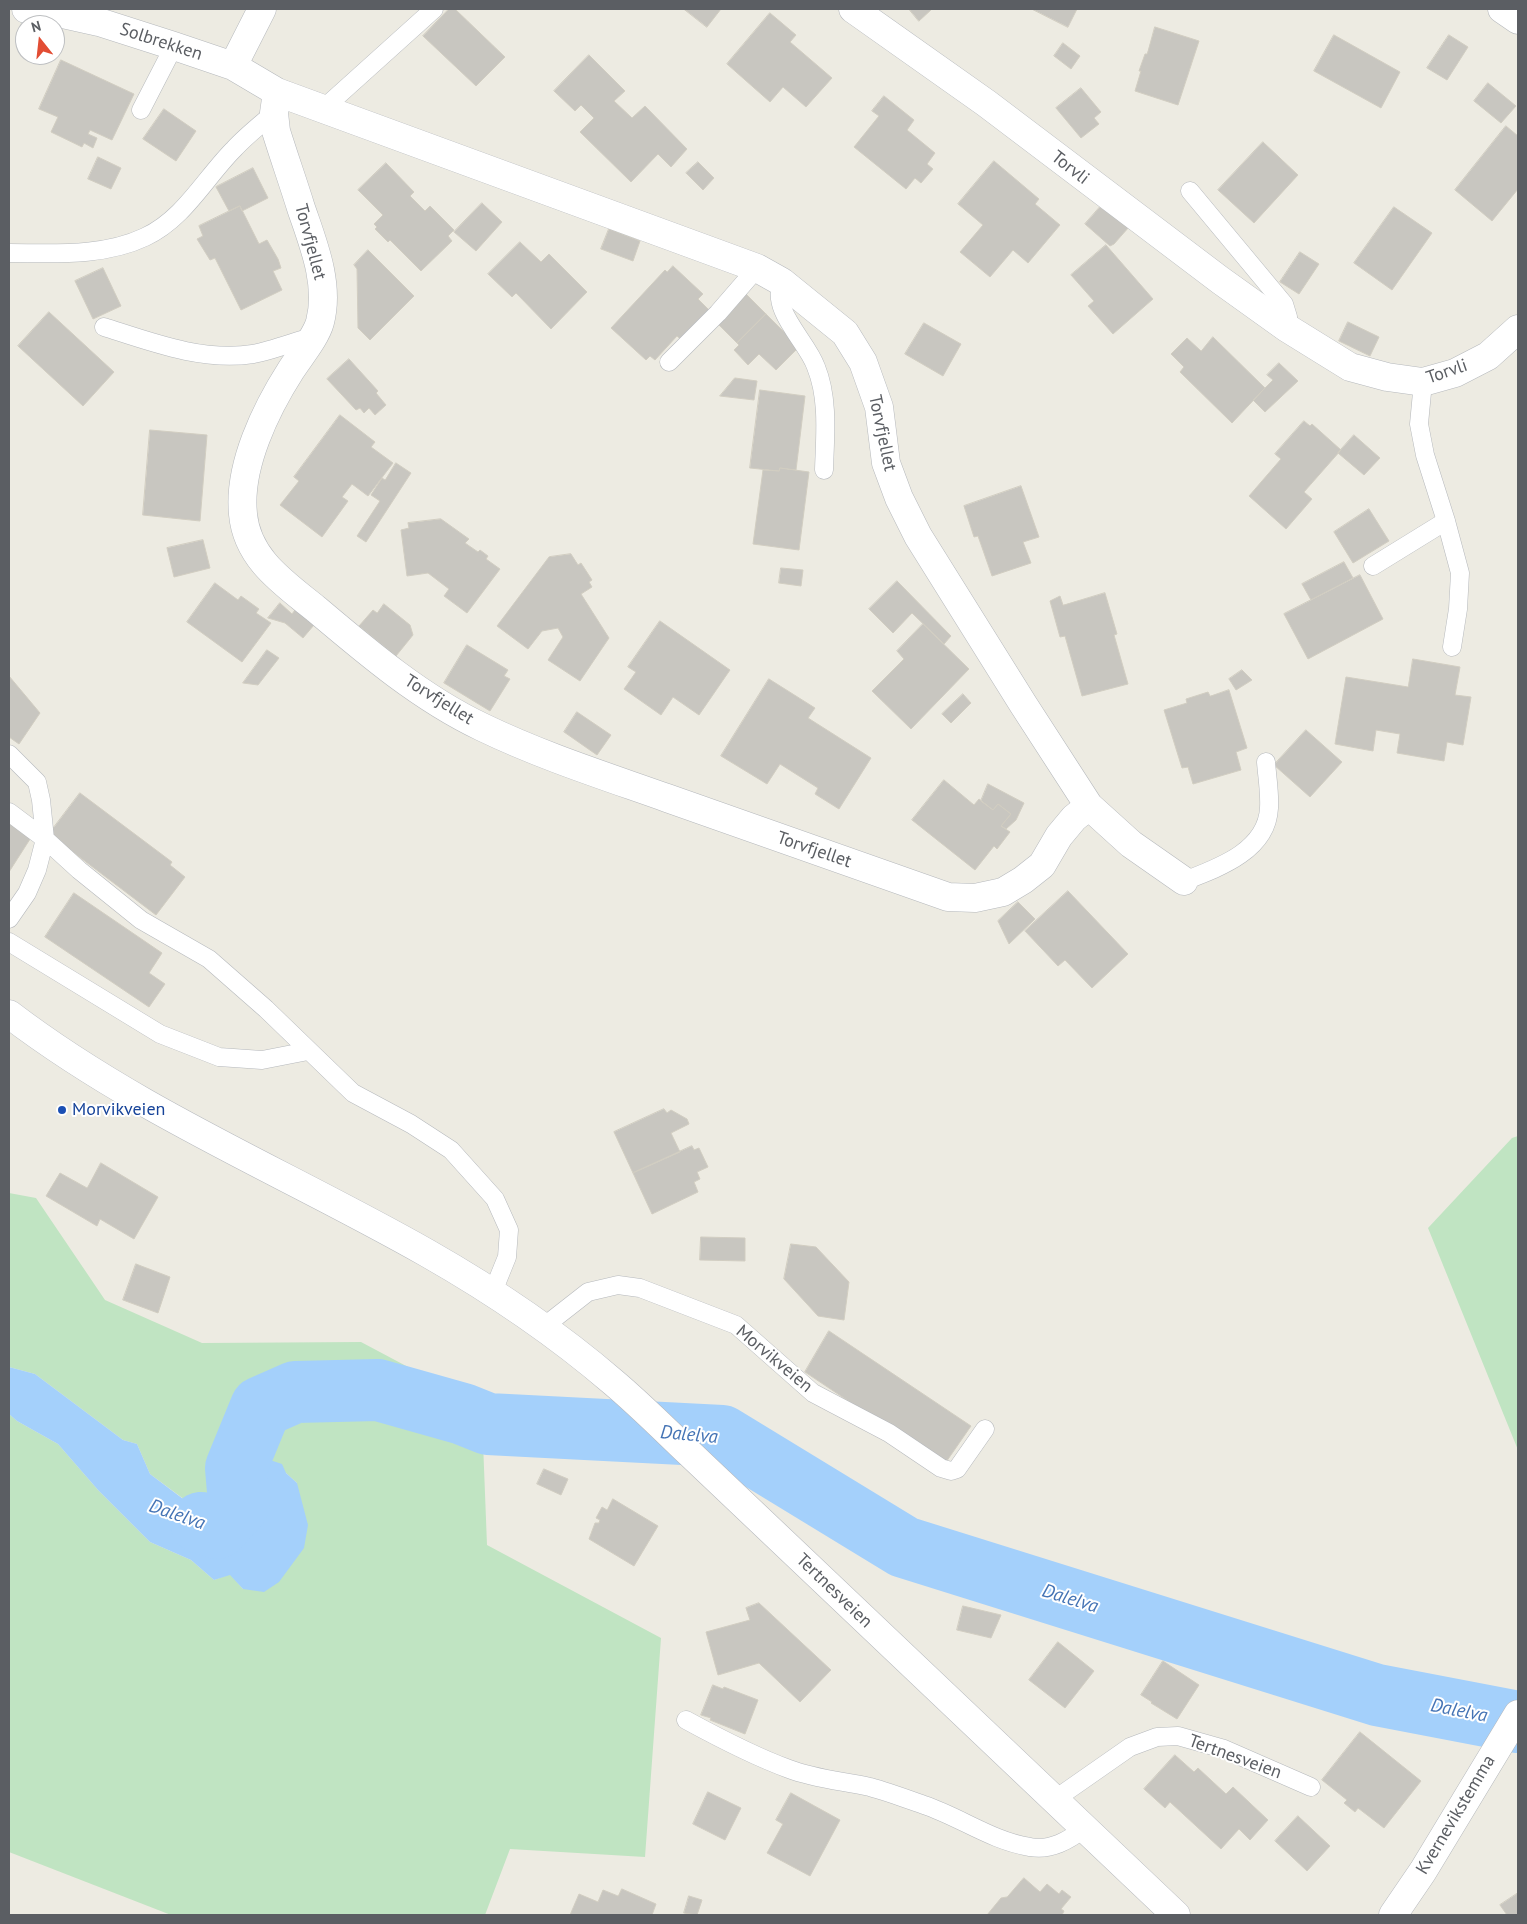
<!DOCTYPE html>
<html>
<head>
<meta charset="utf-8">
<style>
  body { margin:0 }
  #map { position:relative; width:1527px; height:1924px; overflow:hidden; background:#edebe2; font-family:"PT Sans",sans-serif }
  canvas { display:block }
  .frame { position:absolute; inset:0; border:10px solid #5b5e63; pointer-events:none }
  .north { position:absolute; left:15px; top:15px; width:50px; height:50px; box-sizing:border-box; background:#fff; border:1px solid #bdbfc1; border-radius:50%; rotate:344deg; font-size:14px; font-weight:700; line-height:20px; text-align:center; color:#5b5e63 }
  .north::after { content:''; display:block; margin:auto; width:18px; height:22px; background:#e24d34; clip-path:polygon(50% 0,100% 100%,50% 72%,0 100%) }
</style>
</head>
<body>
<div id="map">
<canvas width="1527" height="1924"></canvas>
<div class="frame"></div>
<div class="north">N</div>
</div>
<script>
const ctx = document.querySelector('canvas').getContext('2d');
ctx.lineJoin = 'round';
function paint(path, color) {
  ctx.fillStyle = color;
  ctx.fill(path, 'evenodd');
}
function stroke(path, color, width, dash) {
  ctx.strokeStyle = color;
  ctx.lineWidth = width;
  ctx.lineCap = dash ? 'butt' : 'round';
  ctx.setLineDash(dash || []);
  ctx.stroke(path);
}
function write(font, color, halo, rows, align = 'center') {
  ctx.font = font + ' "PT Sans",sans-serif';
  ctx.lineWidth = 4;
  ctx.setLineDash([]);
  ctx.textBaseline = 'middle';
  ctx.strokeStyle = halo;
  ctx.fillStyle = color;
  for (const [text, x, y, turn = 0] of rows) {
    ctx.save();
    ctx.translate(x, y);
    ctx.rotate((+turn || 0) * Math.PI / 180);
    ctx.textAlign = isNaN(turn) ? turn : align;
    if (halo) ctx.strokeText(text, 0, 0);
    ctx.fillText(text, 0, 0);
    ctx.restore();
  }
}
paint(new Path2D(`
  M1518,1136V1450L1428,1228L1512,1138Z
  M9,1193L36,1198L105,1300L202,1343L361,1342L442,1385L483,1442L487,1545L661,1638L645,1857L510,1849L485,1915H171L9,1852V1414L17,1421L58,1444L98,1490L150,1542L191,1560L214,1580L230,1574L243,1589L297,1483L286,1473L251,1466L236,1468L226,1483L220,1509L208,1517L150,1474L137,1444L123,1440L35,1374L9,1367Z`), '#c0e4c2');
paint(new Path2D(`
  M9,1367L35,1374L123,1440L137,1444L150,1474L207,1517L220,1509L226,1483L236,1468L273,1461L282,1464L286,1473L297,1483L308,1525L304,1548L279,1582L264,1592L243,1589L230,1575L214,1580L191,1560L150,1542L98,1490L58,1444L17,1421L9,1414Z`), '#a4d0fb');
stroke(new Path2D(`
  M201,1523L217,1528L239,1504L236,1468L261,1407L295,1392L378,1390L463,1414L488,1424L722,1436L904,1547L1377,1695L1518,1722`), '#a4d0fb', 62);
const building = new Path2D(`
  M449,9H455L505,57L476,86L423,36Z
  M684,9H721L707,27Z
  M909,9H932L919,21Z
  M1032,9H1077L1068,27Z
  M770,13L796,35L790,42L832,78L806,107L783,87L770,102L727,64Z
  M1155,27L1199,41L1178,105L1135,91L1141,71H1139L1145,54H1147Z
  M1334,35L1400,72L1381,108L1314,71Z
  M1449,35L1468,47L1447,80L1427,68Z
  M1063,43L1080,56L1071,69L1054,56Z
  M589,55L625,91L614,101L632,118L645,106L687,149L671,167L658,154L631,182L580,132L594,118L581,105L575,111L554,91Z
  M61,60L134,94L112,140L90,130L88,134L97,138L93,148L84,143L82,147L51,132L58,117L39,109Z
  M1488,83L1516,106L1501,123L1474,101Z
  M1081,88L1101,112L1094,118L1099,124L1081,138L1056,108Z
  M884,96L914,120L907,130L935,153L927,164L933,169L921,183L915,178L906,189L854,147L879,116L872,111Z
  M164,109L196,131L176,161L143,139Z
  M1506,126L1518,136V189L1492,221L1455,190Z
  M1263,142L1298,175L1254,223L1218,190Z
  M98,157L121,168L111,189L88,179Z
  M994,161L1039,199L1035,204L1060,225L1028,263L1013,250L990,277L960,252L983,225L958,204Z
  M698,162L714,178L703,190L686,173Z
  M386,163L414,192L410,196L425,211L430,206L454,230L448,236L452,241L421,271L390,240L388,242L375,229L377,227L374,224L383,215L358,190Z
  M253,168L268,198L242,211L240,206L229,211L216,187Z
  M482,203L502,222L476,251L454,232Z
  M240,206L259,244L267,240L278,259L281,268L273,271L282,290L241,310L215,258L210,260L197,239L203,236L199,226Z
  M1100,207L1129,227L1114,244L1110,246L1085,224Z
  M1394,207L1432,233L1392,290L1354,263Z
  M609,229L640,241L633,261L601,249Z
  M520,242L541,262L549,254L587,292L551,329L516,293L512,297L488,274Z
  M1106,245L1153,299L1113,334L1088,306L1094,301L1071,275Z
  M368,250L414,296L370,340L358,328L357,269L354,265Z
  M1300,252L1319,264L1299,294L1280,282Z
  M673,266L703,294L698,299L712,313L685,343L677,336L655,360L650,356L646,360L611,328L665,270L667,272Z
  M103,268L121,306L93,319L75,281Z
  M744,292L766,314L737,343L715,321Z
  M49,312L114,372L83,406L18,346Z
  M766,314L799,347L776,370L759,354L748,365L734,350L739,345L737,343Z
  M1348,322L1379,337L1370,356L1339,341Z
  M924,323L961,344L943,376L905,354Z
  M1213,337L1265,388L1232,423L1180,372L1184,367L1171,354L1187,338L1201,351Z
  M349,359L378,391L376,393L386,405L375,415L369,408L364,413L360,408L356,410L327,379Z
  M1279,363L1298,381L1265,412L1253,400L1273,380L1267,375Z
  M735,378L757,381L754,400L720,396Z
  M760,390L805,396L796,470L780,468L779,471L750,468Z
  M340,415L375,442L371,447L393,463L368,496L352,484L342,497L348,501L322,537L280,505L299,481L294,477Z
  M1304,421L1310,426L1312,424L1341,450L1304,492L1312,499L1286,529L1249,496L1281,459L1275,454Z
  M150,430L207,435L200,521L143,515Z
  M1354,435L1380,458L1364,475L1338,453Z
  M396,463L411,473L366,542L357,536L380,501L371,495L382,478L385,480Z
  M780,468L809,472L799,550L753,544L763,470L779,471Z
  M1021,486L1039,537L1023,542L1031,563L992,576L978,536L974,537L964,506Z
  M1369,509L1389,541L1353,563L1334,532Z
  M441,519L469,539L465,543L478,552L480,550L488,556L486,559L500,569L467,613L444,596L449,589L428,573L407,576L401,530L409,528L408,523Z
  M203,540L210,568L174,577L167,548Z
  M571,554L578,565L581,563L592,580L589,582L592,587L581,594L609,638L580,681L548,660L563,637L558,628L542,631L528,649L497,626L549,557Z
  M1344,562L1353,578L1311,600L1302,584Z
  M781,568L803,570L801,586L779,583Z
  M1360,575L1383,619L1308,659L1284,614Z
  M897,581L951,636L944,644L912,613L893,633L869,609Z
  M215,583L238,600L241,596L259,609L256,613L271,623L242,662L187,622Z
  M1105,593L1117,634L1114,635L1128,684L1082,696L1065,636L1060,637L1050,601L1060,596L1063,605Z
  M280,603L292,614L295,610L314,625L303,638L285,623L268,618Z
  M384,604L410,625L413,635L396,656L359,626L373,610L377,613Z
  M660,621L730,670L699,715L673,697L661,715L624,689L636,672L628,667Z
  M923,624L969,669L911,729L872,691L904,659L897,651Z
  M467,645L508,670L504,676L510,679L490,711L444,683Z
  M267,650L279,658L258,685L243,683Z
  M1413,659L1460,667L1455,695L1471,697L1463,745L1447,742L1444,761L1397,753L1400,734L1376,730L1373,751L1335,744L1346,677L1408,687Z
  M1242,670L1252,680L1236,690L1229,679Z
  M9,676L40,713L19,744L9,737Z
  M769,679L815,708L808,718L871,758L839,809L815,794L818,788L780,764L767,784L721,756Z
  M1229,690L1247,748L1236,752L1241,770L1193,784L1188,767L1182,768L1164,710L1187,703L1186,699L1208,692L1210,696Z
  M963,694L971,703L951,723L942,714Z
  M577,712L611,735L597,755L564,732Z
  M1306,730L1342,762L1310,797L1274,765Z
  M944,780L974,805L979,799L993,810L998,804L1011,814L1001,826L1010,832L997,849L994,846L975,870L912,820Z
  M988,784L1024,803L1016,820L1006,829L1001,826L1011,814L998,804L993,810L981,801Z
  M80,793L172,862L170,865L185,877L156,915L49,834Z
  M9,822L32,836L9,872Z
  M1068,891L1128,954L1092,988L1065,960L1058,966L1025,931Z
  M74,893L162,953L149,973L165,984L149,1007L45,937Z
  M1018,902L1035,919L1009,944L998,921Z
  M664,1109L667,1113L671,1110L687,1119L689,1124L671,1133L680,1152L633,1173L614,1132Z
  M692,1146L694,1150L699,1148L708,1167L697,1172L700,1179L694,1182L698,1192L652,1214L633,1173Z
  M101,1163L158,1197L134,1239L100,1219L97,1226L46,1196L60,1173L87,1188Z
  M701,1237L745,1238V1261L700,1260Z
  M791,1244L816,1247L849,1282L844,1320L818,1316L784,1279Z
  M136,1264L170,1277L158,1313L123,1300Z
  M829,1331L971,1426L944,1465L805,1372Z
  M544,1469L568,1479L561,1495L537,1484Z
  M613,1499L658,1526L634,1566L589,1539L595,1523H599L600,1520L596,1518L602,1507L607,1510Z
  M759,1603L831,1670L800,1702L759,1663L718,1675L706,1632L750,1620L746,1608Z
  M963,1606L1001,1615L991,1638L957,1630Z
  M1058,1642L1094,1671L1065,1708L1029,1680Z
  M1163,1661L1199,1685L1177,1719L1151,1703L1152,1702L1141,1695Z
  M713,1685L723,1689L724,1687L758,1700L745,1734L710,1720L711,1718L701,1715Z
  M1360,1732L1421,1781L1384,1828L1358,1808L1355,1812L1344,1803L1347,1800L1322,1780Z
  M1175,1755L1194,1772L1198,1768L1226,1794L1233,1787L1268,1820L1250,1840L1239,1829L1221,1849L1170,1802L1165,1808L1144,1789Z
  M708,1792L741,1808L725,1840L693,1824Z
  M791,1793L840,1820L810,1876L767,1853L783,1824L776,1820Z
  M1298,1816L1330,1846L1307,1871L1275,1841Z
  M1024,1878L1040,1892L1047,1884L1059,1894L1062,1890L1071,1897L1061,1909L1064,1911L1062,1915H987L1001,1898L1007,1897Z
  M622,1889L656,1904L652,1915H570L579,1894L598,1902L603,1890L618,1896Z
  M1518,1893V1915H1507L1500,1905Z
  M689,1896L702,1900L697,1915L684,1913Z`);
paint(building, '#c8c6c0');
stroke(building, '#d1cdc1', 1);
const lane = new Path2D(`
  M323,109L434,9
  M141,110L174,46
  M1190,191L1284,304L1288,317L1287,328
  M9,253C53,253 103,257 145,237C184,219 205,178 234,149C246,136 260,125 274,113
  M782,282C770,311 807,341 816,367C829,399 825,436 824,470
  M104,327C151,342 203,362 253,354C270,351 294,342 312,337
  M669,362L718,313L757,268
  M1423,382L1419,424L1425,455L1446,521L1460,573L1458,609L1452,647
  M1373,566L1446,521
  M9,754L37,782L41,800L45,839L37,870L27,893L9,919
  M9,812L45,839L79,870L141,920L209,959L266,1009L353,1093L411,1124L451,1150L495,1199L509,1230L507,1257L492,1294
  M1184,881C1218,868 1267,851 1269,808C1270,793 1267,776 1266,762
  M9,942L160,1034L219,1057L262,1060L308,1051
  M542,1328L588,1292L618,1285L640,1288L736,1325L813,1393L889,1433L941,1468L951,1471L957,1469L985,1429
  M686,1720C719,1738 753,1756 789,1769C815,1779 843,1781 870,1787C888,1792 907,1799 924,1805C960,1817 992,1841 1030,1847C1051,1851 1069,1840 1085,1828
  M1054,1800L1130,1747L1157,1737L1178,1736L1224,1749L1311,1787`);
const street = new Path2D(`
  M26,9L63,14L99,22L174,46L233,66L277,92L757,268L782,282L845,333L863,362L879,407L886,463L899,498L918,536L1023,704L1089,806L1131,844L1184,881
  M853,9L986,103L1220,280L1287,328L1350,367L1387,377L1423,382L1455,373L1488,356L1518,329
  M1502,9L1518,20
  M233,66L262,9
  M277,92L274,113L276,131C284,157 293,182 301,208C313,243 330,284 320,322C316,337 300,356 291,370C266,409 238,466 243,514C247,559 284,583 316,609C368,653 421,698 482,727C542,756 605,776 667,798C761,831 854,864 948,897L975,898L1003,892L1023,880L1042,865L1059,836L1074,818L1089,806
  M1393,1915L1423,1871L1518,1714`);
const secondary = new Path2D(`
  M9,1014C136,1111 288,1174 427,1253C492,1290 556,1333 613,1382C638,1403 661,1426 684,1448L1176,1915`);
stroke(lane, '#b5b8bc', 19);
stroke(street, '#b5b8bc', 29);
stroke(secondary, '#b6b9be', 29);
stroke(lane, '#fff', 18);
stroke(street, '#fff', 28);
stroke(secondary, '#fff', 28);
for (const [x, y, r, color] of [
  [62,1110,5,"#1a4fb4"]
]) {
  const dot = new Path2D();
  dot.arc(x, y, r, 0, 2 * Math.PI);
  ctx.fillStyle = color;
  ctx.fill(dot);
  stroke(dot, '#fff', 2);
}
write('18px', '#5b5e63', '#fff', [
  ["Solbrekken",161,42,18],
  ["Torvli",1070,168,38],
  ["Torvfjellet",310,242,75],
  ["Torvli",1447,372,-19],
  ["Torvfjellet",882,433,78],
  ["Torvfjellet",439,700,32],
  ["Torvfjellet",814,850,19],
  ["Morvikveien",774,1359,40],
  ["Tertnesveien",834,1591,44],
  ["Tertnesveien",1235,1757,20],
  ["Kvernevikstemma",1456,1815,-59]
]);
write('18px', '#164399', '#fff', [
  ["Morvikveien",72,1110]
], 'left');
write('italic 19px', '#4574b5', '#fff', [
  ["Dalelva",689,1435,5],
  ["Dalelva",177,1515,19],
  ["Dalelva",1070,1599,17],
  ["Dalelva",1459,1711,11]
]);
</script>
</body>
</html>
